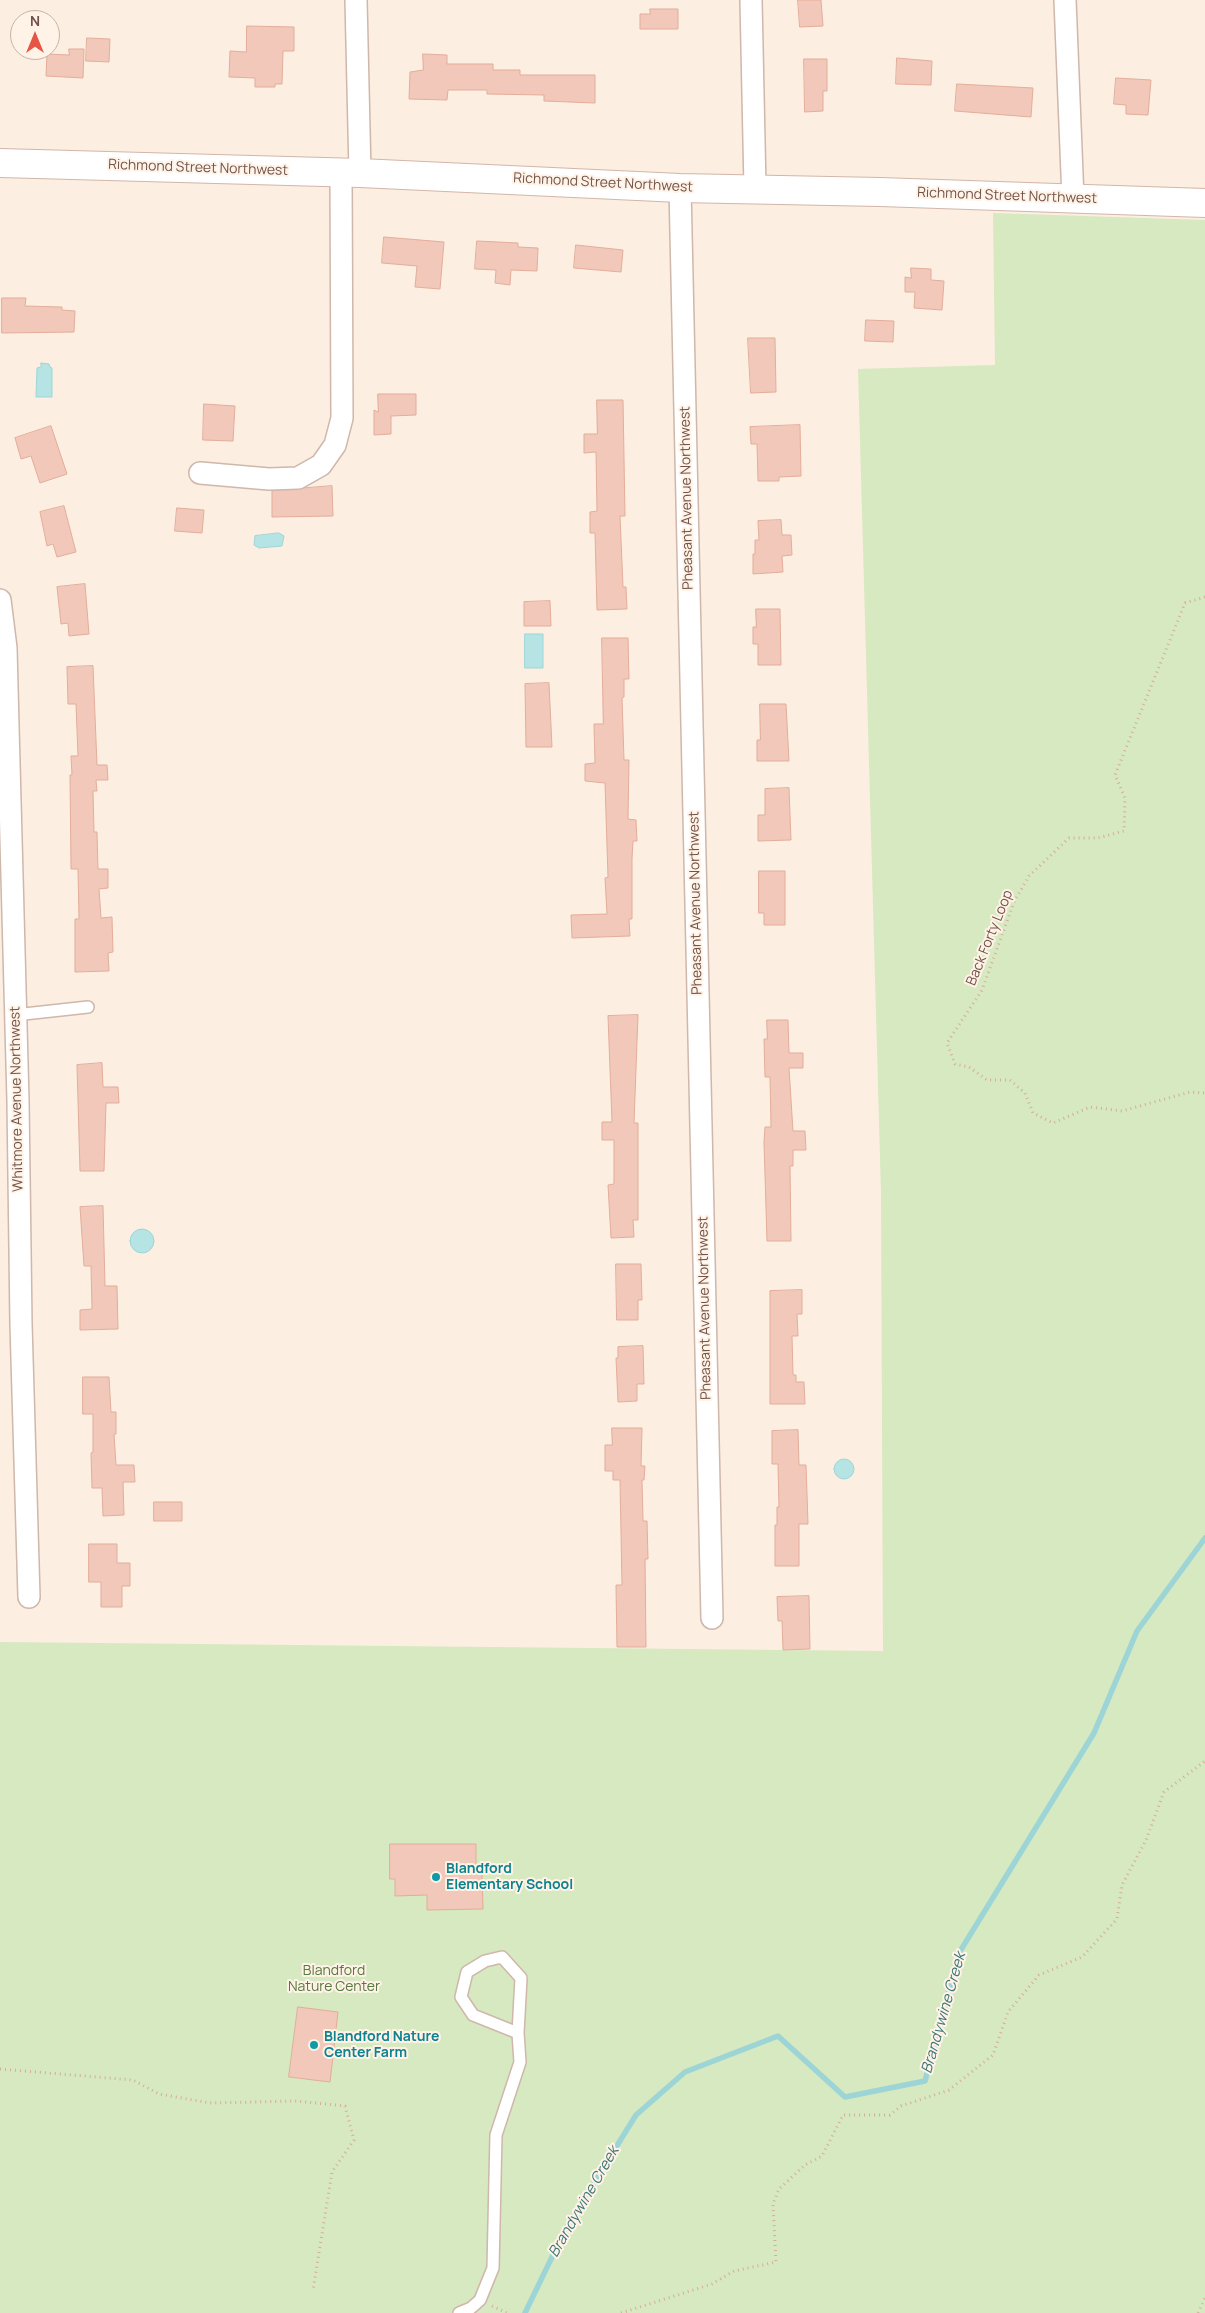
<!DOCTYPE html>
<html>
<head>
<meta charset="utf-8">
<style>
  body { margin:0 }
  #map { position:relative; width:1205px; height:2313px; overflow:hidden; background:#fceee1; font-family:Manrope,sans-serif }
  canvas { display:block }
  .north { position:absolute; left:10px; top:10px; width:50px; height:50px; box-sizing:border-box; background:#fff3e7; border:1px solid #c7b3a8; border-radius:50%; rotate:0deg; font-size:14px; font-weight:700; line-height:20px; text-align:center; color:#735249 }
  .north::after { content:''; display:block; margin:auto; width:18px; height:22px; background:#e65647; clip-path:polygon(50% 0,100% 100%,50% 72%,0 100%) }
</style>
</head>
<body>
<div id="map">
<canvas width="1205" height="2313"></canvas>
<div class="north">N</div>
</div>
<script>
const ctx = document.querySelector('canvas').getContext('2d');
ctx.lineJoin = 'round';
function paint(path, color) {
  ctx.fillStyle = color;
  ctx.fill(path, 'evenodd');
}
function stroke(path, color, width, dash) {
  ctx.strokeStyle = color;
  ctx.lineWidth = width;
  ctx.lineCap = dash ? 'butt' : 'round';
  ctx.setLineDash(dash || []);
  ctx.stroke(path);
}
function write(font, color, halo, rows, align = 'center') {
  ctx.font = font + ' Manrope,sans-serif';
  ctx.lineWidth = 4;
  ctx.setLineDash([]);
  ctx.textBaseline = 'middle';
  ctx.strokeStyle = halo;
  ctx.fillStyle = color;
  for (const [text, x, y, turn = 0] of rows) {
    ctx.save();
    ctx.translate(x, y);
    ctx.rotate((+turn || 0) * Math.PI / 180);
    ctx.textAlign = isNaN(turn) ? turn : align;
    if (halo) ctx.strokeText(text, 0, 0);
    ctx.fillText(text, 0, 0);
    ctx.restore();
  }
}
paint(new Path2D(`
  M993,213L1205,220V2313H0V1642L883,1651L881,1192L858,369L995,365Z`), '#d6e9c0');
const water = new Path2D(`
  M41,363L49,364L50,367L52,368V397H36L37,368L41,367Z
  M279,533L284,536L282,546L259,548L254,545L255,536Z
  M525,634H543V668H525Z
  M130 1241a12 12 0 1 1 24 0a12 12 0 1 1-24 0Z
  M834 1469a10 10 0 1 1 20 0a10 10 0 1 1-20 0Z`);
paint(water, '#b6e4e5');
stroke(water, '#9dd5d7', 1);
stroke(new Path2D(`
  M525,2313L566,2228L636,2115L685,2072L778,2036L845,2097L925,2081L959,1953L1094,1733L1137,1631L1205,1538`), '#9dd5d7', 5.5);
const building = new Path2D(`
  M798,0H821L823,26L800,27Z
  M650,9H678V29H640V14H650Z
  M247,26L294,27V51H283L282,84H275V87H255V78L229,77L230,51L246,52Z
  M87,38L110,39L109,62L86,61Z
  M69,49H84L83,78L46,76L47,54L69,55Z
  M423,54L447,55V64H493V70H520V75H595V103L544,101V95L487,94V90H448L447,100L409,99L410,72L423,70Z
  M897,58L932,61L931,85L896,84Z
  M804,59H827V91H823V111L805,112Z
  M1116,78L1151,80L1148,115L1126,114V105L1114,104Z
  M957,84L1033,88L1031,117L955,111Z
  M384,237L444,242L440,289L415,287L417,266L382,263Z
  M477,241L518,243V247L538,248L537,271L511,270L510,285L495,283L496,270L475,269Z
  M576,245L623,250L621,272L574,268Z
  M911,268L931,269V280L944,281L942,310L914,308L915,292H905V277L911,278Z
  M2,298H26L25,306L62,307V310L75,311L74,332L2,333Z
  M866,320L894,321L893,342L865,341Z
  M748,338H775L776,392L751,393Z
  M378,394H416V415L391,416V434L374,435V410L378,412Z
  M597,400H623L625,516H620L623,587H626L627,609L597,610L595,533H590V512L597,511L596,452L584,453V434H597Z
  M204,404L235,406L233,441L203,440Z
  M800,425L801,476L779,477V481H758L757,444H751L750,427Z
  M51,426L67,474L40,483L31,456L21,459L15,438Z
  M332,486L333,516L272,517V491Z
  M64,506L76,552L57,557L53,544L47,546L40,512Z
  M177,508L204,510L202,533L175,531Z
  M781,520L782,535H791L792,555L782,556L783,572L753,574V554H755V540H759L758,521Z
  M85,584L89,634L69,636L68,623L61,624L57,587Z
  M550,601L551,626H524V602Z
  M756,609H780L781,665H758V644H753V627H756Z
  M602,638H628L629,679H624V697L622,698L624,760H629L628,819L636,820L637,841H633L632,859V919H629L630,936L572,938L571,915L607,914L605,878L608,877L605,783L585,781V764L595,763L594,724H603Z
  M93,666L97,765H107L108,780H96L97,791H93L94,832H97L98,869H108V888L99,889L101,918L112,917L113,952L108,953L109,971L75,972V919H79L78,869H71L70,775H72L71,756H78L76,704H68L67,667Z
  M549,683L552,747H526L525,684Z
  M760,704H786L789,761H757V740H760Z
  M789,788L791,840L758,841V815H765V789Z
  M759,871H785V925H764V913H759Z
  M638,1015L634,1123H638V1220H633L634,1237L611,1238L608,1185L614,1184V1140H602V1122H612L608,1016Z
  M767,1020H788L789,1053H803V1068H789L793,1131H805L806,1150H793V1166H790L791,1241H767L764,1142L765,1127H771L770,1077H765L764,1039H767Z
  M102,1063L103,1087H118L119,1103H106L104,1171H80L77,1065Z
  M103,1206L105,1286H117L118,1329L80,1330V1310L92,1309L91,1266H84L80,1207Z
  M616,1264H641L642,1300H638V1320H617Z
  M802,1290V1314H797L798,1336H792L793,1375H796V1382H804L805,1404H770V1291Z
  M643,1346L644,1384H637V1401L618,1402L616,1358H618V1347Z
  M83,1377H109L111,1412H116V1434H114L116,1465H134L135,1482H123L124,1515L103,1516L102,1488H92L91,1453L93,1452V1414H83Z
  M612,1428H642L641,1466H645L644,1480H642L643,1521H647L648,1559H645L646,1647H617L616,1585H622L620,1480H613V1471H605V1445H612Z
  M798,1430L799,1465H806L808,1524H799V1566H775V1525H777V1507H779L778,1464H772V1431Z
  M154,1502H182V1521H154Z
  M89,1544H117V1563H130V1586H122V1607H101V1582H89Z
  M809,1596L810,1649L783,1650L782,1621H778L777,1597Z
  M390,1844H476V1874H482L483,1909L427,1910V1895L395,1896V1879H390Z
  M298,2007L338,2012L330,2082L289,2077Z`);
paint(building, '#f1c8b9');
stroke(building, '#e3ad9a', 1);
const lane = new Path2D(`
  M15,1015L88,1007
  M459,2313L471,2308L480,2300L493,2268L496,2135L520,2062L518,2033L521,1978L502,1957L485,1961L467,1972L461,1997L473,2015L518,2033`);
const street = new Path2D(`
  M356,0L360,173
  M751,0L755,188
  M1065,0L1073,199
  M680,188L712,1618
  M200,473L269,479L298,478L321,465L335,445L342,418L341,173
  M0,600L6,648L8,726L18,1101L21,1324L29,1597`);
const secondary = new Path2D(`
  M0,163L360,173L680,188L880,192L1205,203`);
stroke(lane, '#cfb7ab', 14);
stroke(street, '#cfb7ab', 24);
stroke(secondary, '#d2b6a9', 30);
stroke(new Path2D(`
  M1205,597L1185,603L1115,775L1125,798L1124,831L1098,838H1069L1029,876L1014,902L982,990L947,1043L955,1064L969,1067L987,1080H1010L1025,1093L1033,1113L1053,1123L1090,1107L1122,1111L1190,1092L1205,1093
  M0,2069L133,2080L159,2094L210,2103L295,2101L345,2106L354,2140L332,2172L313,2290
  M492,2306L507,2313
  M621,2313L712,2284L734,2271L776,2262L773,2204L779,2189L805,2165L822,2156L843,2115H890L901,2106L949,2090L993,2055L1008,2012L1039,1975L1082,1957L1117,1919L1122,1885L1146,1840L1164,1792L1205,1761
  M1198,2313L1205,2298`), '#d6ac9d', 3, [1, 4]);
stroke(lane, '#fff', 11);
stroke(street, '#fff', 21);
stroke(secondary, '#fff', 28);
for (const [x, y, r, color] of [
  [436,1877,5,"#0f9aa8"],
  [314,2045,5,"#0f9aa8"]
]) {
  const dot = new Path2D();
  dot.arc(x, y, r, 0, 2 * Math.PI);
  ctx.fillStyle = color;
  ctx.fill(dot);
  stroke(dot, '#fff3e7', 2);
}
write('14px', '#735249', '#fff3e7', [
  ["Richmond Street Northwest",198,168,2],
  ["Richmond Street Northwest",603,183,3],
  ["Richmond Street Northwest",1007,196,2],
  ["Pheasant Avenue Northwest",687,498,-91],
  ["Pheasant Avenue Northwest",696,903,-91],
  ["Back Forty Loop",990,938,-68],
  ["Whitmore Avenue Northwest",17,1099,-91],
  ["Pheasant Avenue Northwest",705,1308,-91]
]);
write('bold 14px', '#0d838f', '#fff3e7', [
  ["Blandford",446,1869],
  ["Elementary School",446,1885],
  ["Blandford Nature",324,2037],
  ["Center Farm",324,2053]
], 'left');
write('14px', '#587841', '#fff3e7', [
  ["Blandford",334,1971],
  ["Nature Center",334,1987]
]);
write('italic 15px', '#3c7678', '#fff3e7', [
  ["Brandywine Creek",944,2013,-74],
  ["Brandywine Creek",584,2202,-60]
]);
</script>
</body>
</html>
